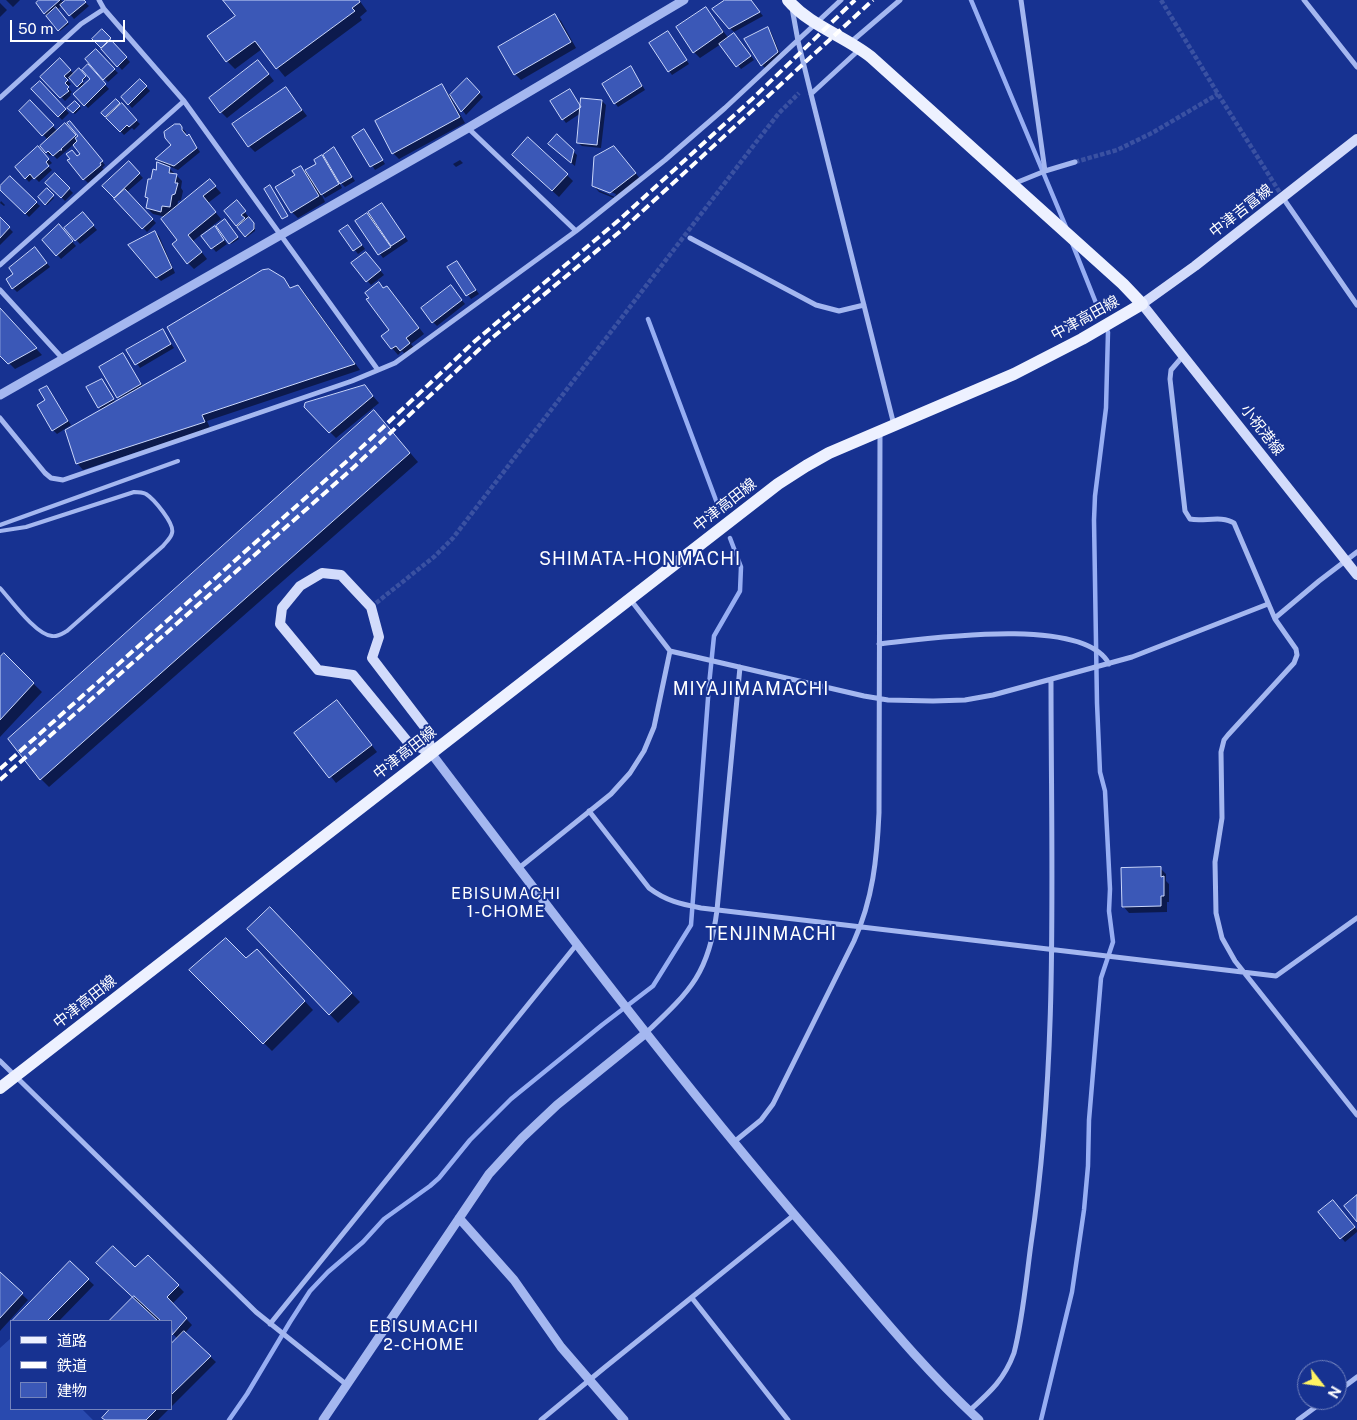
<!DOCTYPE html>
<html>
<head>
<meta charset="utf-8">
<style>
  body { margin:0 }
  #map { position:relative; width:1357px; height:1420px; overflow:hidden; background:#173291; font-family:"Public Sans","Noto Sans JP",sans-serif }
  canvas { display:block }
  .legend { position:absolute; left:10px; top:1320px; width:162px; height:90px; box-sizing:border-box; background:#173291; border:1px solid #7484bd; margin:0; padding:6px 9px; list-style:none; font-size:15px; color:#fff }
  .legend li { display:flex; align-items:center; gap:10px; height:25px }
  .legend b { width:25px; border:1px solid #7484bd }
  .north { position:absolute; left:1297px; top:1360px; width:50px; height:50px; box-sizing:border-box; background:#173291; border:1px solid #7484bd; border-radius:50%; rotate:120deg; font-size:14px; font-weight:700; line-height:20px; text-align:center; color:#fff }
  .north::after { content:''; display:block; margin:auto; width:18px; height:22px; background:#fff363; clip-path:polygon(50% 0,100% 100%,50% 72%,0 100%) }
  .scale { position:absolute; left:10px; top:20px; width:115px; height:22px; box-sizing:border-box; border:2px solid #fff; border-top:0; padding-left:6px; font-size:15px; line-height:18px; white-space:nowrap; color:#fff; -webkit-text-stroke:4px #173291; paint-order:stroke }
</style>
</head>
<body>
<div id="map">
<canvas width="1357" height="1420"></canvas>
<ul class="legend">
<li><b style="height:6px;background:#edf1ff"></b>道路</li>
<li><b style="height:6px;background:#fff"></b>鉄道</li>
<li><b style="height:14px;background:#3b58b7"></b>建物</li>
</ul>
<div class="north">N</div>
<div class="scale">50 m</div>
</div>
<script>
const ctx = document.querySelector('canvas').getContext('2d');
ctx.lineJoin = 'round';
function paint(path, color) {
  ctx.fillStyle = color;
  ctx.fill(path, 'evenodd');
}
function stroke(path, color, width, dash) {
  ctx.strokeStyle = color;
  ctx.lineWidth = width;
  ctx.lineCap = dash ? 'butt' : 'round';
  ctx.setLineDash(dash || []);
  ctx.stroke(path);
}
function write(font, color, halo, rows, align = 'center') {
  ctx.font = font + ' "Public Sans","Noto Sans JP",sans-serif';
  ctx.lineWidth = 4;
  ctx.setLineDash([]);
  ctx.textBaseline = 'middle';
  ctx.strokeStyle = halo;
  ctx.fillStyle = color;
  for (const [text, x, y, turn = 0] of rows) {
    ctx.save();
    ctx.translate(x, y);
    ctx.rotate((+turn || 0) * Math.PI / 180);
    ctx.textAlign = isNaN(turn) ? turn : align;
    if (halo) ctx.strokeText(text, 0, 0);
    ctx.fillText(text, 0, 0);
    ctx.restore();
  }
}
paint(new Path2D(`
  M10,1339L11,1409H82L93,1420H0V1348Z`), '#294aaf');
paint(new Path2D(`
  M6,0H20L13,7Z
  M41,0H61L64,3L68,0H83L89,6L74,19L62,5L57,10L69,24L60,31L37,4Z
  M225,0H359L367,11L360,17L362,20L285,77L262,49L235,69L227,61L237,16Z
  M727,0H750L763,16L734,32L730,28Z
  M0,3L7,10L0,17Z
  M706,8L729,39L738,38L754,60L741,69L721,44L700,58L694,52Z
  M555,15L561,21L576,48L521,80L515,74Z
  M768,28L771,32L781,56L766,69L762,65Z
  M102,31L130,62L122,70L94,39Z
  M668,32L689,64L672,75L669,71Z
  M96,51L118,73L108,82L86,60Z
  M60,60L74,74L80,71L86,78L82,82L85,85L92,79L88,66L109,89L88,108L75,94L81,89L70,78L67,80L71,84L67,87L72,92L70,94L71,95L65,101L42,77Z
  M264,68L274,81L227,118L221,112Z
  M634,72L645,90L618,107L615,103Z
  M140,80L150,91L132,108L122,97Z
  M467,80L483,97L466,115L453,97L451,98L465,123L399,159L393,153L442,86L450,96Z
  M40,83L69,113L62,120L33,89Z
  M286,88L307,116L255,152L249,146Z
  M570,90L582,107L602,101L606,105L601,148L582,146L578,143L581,113L566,123L563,119Z
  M116,101L140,124L134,130L132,128L124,135L103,113Z
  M30,102L58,132L65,125L77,138L79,136L73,126L105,165L102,168L104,169L88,183L84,179L77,158L82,154L74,144L57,159L52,154L50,156L41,146L48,140L21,111Z
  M75,103L81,108L75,114L69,108Z
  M179,126L186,132L185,135L192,140L200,152L178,170L160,162L157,159L173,146Z
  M364,131L385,164L375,170L354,137Z
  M557,136L577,155L575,166L553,148Z
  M38,148L52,163L48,166L52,170L39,182L34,177L29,182L16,168Z
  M334,149L355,181L345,187L338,180L342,188L325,198L321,193L325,202L298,218L292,212L297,176L301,167L305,171L317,164L315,161Z
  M620,153L641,180L616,199L599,192L593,185ZM598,187L616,194L615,197L598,190Z
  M460,160L463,163L456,167L453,164Z
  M519,161L567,175L573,181L559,197Z
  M129,163L143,178L127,192L156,223L147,232L104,186Z
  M166,165L182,181L181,188L183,191L181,200L178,201L177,208L210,181L221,193L208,203L221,219L193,241L207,259L194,269L188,263L179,240L166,217L153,214L147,208L149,200L146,197L152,180Z
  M55,175L73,193L65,201L47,183Z
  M10,178L40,206L29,217L0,188Z
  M47,190L54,198L47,205L40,197Z
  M1,201L5,205L4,206L0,203Z
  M382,205L408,241L383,258L357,222Z
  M240,206L255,225V231L247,237L225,211Z
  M86,218L97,230L80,244L66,229Z
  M0,219L13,232L0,245Z
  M227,222L239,239L231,244L230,243Z
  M58,226L76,246L61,259L43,240Z
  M348,226L365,249L358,254L341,232Z
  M155,232L159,236L175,273L161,281L157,277Z
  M218,232L227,244L216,252L203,236Z
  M38,252L50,267L17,292L13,288L15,274Z
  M369,257L384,275L371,285L353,264Z
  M457,263L479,294L471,299L449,268Z
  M284,279L292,289L297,286L304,292L360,370L207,421L210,428L83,470L77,463L102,411L99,407L102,380L116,403L121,400L101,368L123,355L143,387L188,362Z
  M379,284L384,289L392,293L424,334L411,344L415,349L407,356L402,351L398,355L383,337L391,330Z
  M454,291L465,304L437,326L433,322Z
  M0,310L42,355L15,369L0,354Z
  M162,331L174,348L140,368L128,350Z
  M47,387L71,425L57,434L53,430L46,400Z
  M365,387L379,403L336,438L305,407Z
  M382,420L418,462L49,787L41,779Z
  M4,655L42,692L0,737V659Z
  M342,707L377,752L336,783L296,733Z
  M1160,868L1166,874V881L1169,884V902H1167V912L1129,913L1123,906Z
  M270,909L360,1002L338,1023L249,929Z
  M265,959L313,1010L272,1051L190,970Z
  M1337,1205L1357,1230V1232L1345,1242L1320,1212Z
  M148,1256L184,1292L172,1304L192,1325L185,1333L216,1362L171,1407V1346L178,1339L171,1332V1321H111L135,1298L136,1268Z
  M70,1263L94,1285L59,1321H14Z
  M0,1274L28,1300L0,1331Z
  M112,1409H169L158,1420H106L104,1417Z`), '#0007');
stroke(new Path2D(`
  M971,0L1066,227
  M1072,243L1100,313
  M648,319L720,511
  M229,1420L247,1394L290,1322L310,1291L328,1272L363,1242L384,1219L430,1186L439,1178L470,1140L511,1099L602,1025L653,986L691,925L709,685L714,636L740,591L741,567L730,538
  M1041,1420L1072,1292L1084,1210L1088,1166L1089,1120L1101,978L1113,942L1109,911L1110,889L1105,791L1100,772L1097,703L1094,520L1095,496L1106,408L1108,332`), '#97aef3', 4.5);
const building = new Path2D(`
  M39,0H60L44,14L36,3Z
  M66,0H84L86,2L69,16L60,5Z
  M223,0H359L360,2L352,8L355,11L276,69L255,41L226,62L207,36L235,16Z
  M725,0H751L760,12L729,29L712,9Z
  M56,7L68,22L58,31L46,16Z
  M706,7L723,32L693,53L676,27Z
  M555,14L571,42L514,75L498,47Z
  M768,27L778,52L761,66L744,39Z
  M102,29L111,38L101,48L92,39Z
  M668,31L687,60L668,72L649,43Z
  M734,33L751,56L736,67L719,44Z
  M111,40L127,57L117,67L101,49Z
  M96,49L115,69L103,80L85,59Z
  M60,58L71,70L64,76L68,80L65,83L69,87L67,89L69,91L60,98L40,77Z
  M258,60L269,74L220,113L209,98Z
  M88,64L106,84L84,106L73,94L90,79L82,70Z
  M631,66L642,86L614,104L602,84Z
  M79,68L86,76L82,80L83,81L77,87L69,78Z
  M467,78L480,92L461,112L450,95Z
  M140,79L147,86L128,105L121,97Z
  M40,81L66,109L58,117L31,89Z
  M442,84L460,117L392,154L375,121Z
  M286,87L302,110L248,147L232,124Z
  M570,89L581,107L562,120L550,101Z
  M581,98L602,100L597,145L577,143Z
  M116,99L120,103L105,117L101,113Z
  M30,100L54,125L42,136L19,111Z
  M75,101L80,106L73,113L67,108Z
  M122,103L137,120L129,127L127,125L120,132L106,118Z
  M70,121L103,161L100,163L101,165L83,180L67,160L70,159L66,154L72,150L77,156L80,154L73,145L77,141L75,138L78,136L67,123Z
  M65,123L76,135L61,149L62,150H60L53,156L48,151L46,153L40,146Z
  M175,124H180L182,127V130L187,136L189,134L197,148L174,166L155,159L171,145L165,138L164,132Z
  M364,129L383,160L370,167L352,137Z
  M557,134L574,150L571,163L548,144Z
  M528,137L568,174L552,191L512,155Z
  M38,146L49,159L46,162L49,166L34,179L30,174L25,179L15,167Z
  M614,146L636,173L610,193L592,186L594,157Z
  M334,147L352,177L340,184L323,155Z
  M322,155L339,184L321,195L305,170L316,164L314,160Z
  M129,161L140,173L114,198L102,186Z
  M157,162L170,167L169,173L177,174L175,183H178L175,194L172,195L170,207L162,206L161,212L146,208L148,198L145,197L148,179H151L153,169L156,170Z
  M301,166L319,196L291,213L275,187L295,175L292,171Z
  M55,173L70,188L61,198L45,183Z
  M10,176L37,202L25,214L0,190V186Z
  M210,179L216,186L203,196L216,212L188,235L202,252L187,264L172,244L177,240L161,219Z
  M270,185L288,216L282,219L264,189Z
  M47,188L54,195L45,205L38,197Z
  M125,189L153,219L142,229L114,199Z
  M237,200L246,211L241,215L245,218L236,226L224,211Z
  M382,203L405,237L391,246L368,212Z
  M83,212L94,225L75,241L64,228Z
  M367,213L391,247L378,255L355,221Z
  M0,217L10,227L0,238Z
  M249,217L254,223V229L245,237L237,227Z
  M225,219L238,237L229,244L216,226Z
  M59,224L73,241L56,256L42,240Z
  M348,225L362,245L353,251L339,231Z
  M215,226L224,240L211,249L201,236Z
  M155,231L172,268L156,278L128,245Z
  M35,247L47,263L12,289L6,279L13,274L9,268Z
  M366,252L381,270L366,282L351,263Z
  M457,261L476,290L466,296L447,267Z
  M269,269L284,278L290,288L298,285L355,364L202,415L205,422L76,464L65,430L186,361L167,327L262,270Z
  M379,282L383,288L387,286L419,328L406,338L410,343L400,351L396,346L391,349L381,336L389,330L366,299L369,298L365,293Z
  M451,285L462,300L432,323L421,308Z
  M0,308L37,348L8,364L0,356Z
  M163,329L171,344L135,365L126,350Z
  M123,353L141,384L117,398L99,367Z
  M102,379L114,399L98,408L86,387Z
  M365,385L373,396L329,433L304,407L305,403Z
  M47,386L68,421L52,431L37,405L45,400L39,390Z
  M374,410L410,453L40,780L8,739Z
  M4,653L34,683L0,720V657Z
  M337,700L372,745L329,778L294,733Z
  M1161,867V877L1164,876V896H1161V906L1122,907L1121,868Z
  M270,907L352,993L329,1015L247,929Z
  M226,938L246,958L257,949L305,1001L263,1044L189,970Z
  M1357,1195V1222L1344,1206Z
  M1333,1200L1355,1227L1340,1239L1318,1212Z
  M113,1246L135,1267L148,1255L179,1285L167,1297L187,1318L172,1335L171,1321H158L96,1263Z
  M70,1261L89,1279L47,1321H12Z
  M0,1272L23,1293L0,1318Z
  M134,1296L161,1321H109Z
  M184,1331L211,1356L171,1395V1344Z
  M110,1409H157L146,1420H105L102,1418Z`);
paint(building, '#3b58b7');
stroke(building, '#cbd7fb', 1);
stroke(new Path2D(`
  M1161,0L1218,94L1282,196
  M1075,162L1117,150L1152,133L1218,94
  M371,607L435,556L453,538L757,141L779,113L799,93`), '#3a51a2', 4.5, [4.5, 2]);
stroke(new Path2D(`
  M0,525L178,461
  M0,531L26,527L134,492C138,492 142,492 146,494C154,499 175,524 172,533C171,538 166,542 163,546L67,631C63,633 58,637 52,636C36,635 11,600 0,588`), '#a4b7f0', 4);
stroke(new Path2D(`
  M99,0L104,9L184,101L378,370
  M1021,0L1045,171
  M1304,0L1357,67
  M792,8L798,41L811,94L894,425
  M851,42L900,0
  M811,94L860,49
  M0,98L81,24L104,9
  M468,128L576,231
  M1013,184L1045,171L1075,162
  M1283,198L1357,305
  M690,238L816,305L839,311L864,305
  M0,265L184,101
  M0,290L63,359
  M1183,356L1171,370L1170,379L1185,511L1190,519C1203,522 1222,515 1234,523L1275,619L1296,649L1297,655L1294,663L1228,735L1224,740L1221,752L1222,818L1215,862L1216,913L1222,938L1235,961L1357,1115
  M0,418L45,473L51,478L63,480L352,381L395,363L576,231L665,160L725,108L841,0
  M630,599L670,651L864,696L888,700L933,701L965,700L993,695L1132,657L1268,604
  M1275,618L1319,581L1357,552
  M879,644C925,639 1084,615 1109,664
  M589,811L649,888C666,901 681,904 701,908L1276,976L1357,918
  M519,868L611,794L630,773L644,751L654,727L670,651
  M646,1033C690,991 709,974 717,910L740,667
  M0,1061L256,1312L347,1385
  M734,1142L761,1120L773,1104L854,941C873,899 877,858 879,813L880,432
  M692,1298L788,1420
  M270,1324L577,944
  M1337,1392L1357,1377
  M969,1411C990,1392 1004,1380 1014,1353C1023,1318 1026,1280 1031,1244C1059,1058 1051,868 1051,679
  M541,1420L604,1368L794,1215
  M1298,1420L1325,1400`), '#a4b7f0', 5);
stroke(new Path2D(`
  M0,395L468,128L684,0
  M431,753C556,918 681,1083 816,1240C869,1301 919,1365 979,1420
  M459,1218L514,1280L561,1347L624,1420
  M323,1420L489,1174L522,1138L557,1105L646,1033`), '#a4b7f0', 9);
stroke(new Path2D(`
  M1357,139L1195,266L1142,304L1357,575
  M322,573L341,575L371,607L379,637L372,658L427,730L431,753L407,741L353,675L318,670L280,624L282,608L300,586Z`), '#d2dbfb', 10);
stroke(new Path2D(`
  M0,1088L778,484L806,466L829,453L1014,374L1082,339L1142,304L1123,284L871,57C845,36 810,26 788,0`), '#edf1ff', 12);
stroke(new Path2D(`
  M0,769L346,462L475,341L619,220L752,99L855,0
  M0,780L353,468L487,342L623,229L873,0`), '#fff', 4, [9, 4]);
write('15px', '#fff', '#173291', [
  ["中津吉富線",1241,211,-38],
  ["中津高田線",1085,318,-29],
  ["小祝港線",1262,430,52],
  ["中津高田線",725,505,-38],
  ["中津高田線",405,753,-38],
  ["中津高田線",85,1002,-38]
]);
ctx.letterSpacing = '1px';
write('16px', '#fff', '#173291', [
  ["EBISUMACHI",506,894],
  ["1-CHOME",506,912],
  ["EBISUMACHI",424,1327],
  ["2-CHOME",424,1345]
]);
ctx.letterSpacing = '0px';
ctx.letterSpacing = '1px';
write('18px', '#fff', '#173291', [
  ["SHIMATA-HONMACHI",640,559],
  ["MIYAJIMAMACHI",751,689],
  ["TENJINMACHI",771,934]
]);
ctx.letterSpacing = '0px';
</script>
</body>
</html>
